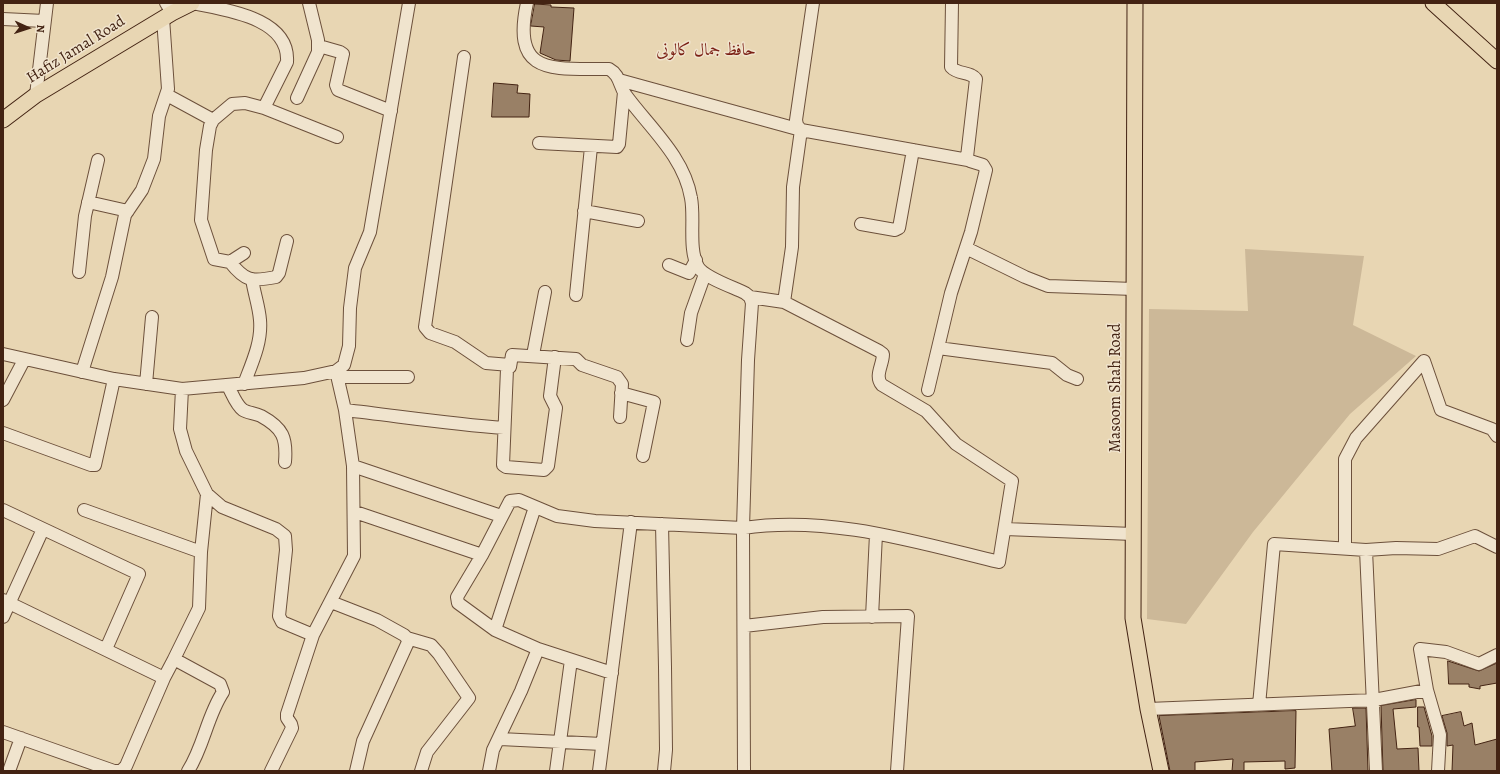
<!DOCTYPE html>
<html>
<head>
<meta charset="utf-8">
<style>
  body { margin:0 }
  #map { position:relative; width:1500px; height:774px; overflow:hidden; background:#e8d6b3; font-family:Alegreya,serif }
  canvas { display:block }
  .frame { position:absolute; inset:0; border:4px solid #432313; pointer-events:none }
  .north { position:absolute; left:8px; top:8px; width:40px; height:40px; -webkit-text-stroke:3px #f0e4ce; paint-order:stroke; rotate:93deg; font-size:11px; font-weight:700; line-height:16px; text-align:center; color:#432313 }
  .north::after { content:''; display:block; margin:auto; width:14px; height:18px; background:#432313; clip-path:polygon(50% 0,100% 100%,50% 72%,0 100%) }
</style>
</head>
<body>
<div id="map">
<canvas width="1500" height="774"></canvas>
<div class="frame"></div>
<div class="north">N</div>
</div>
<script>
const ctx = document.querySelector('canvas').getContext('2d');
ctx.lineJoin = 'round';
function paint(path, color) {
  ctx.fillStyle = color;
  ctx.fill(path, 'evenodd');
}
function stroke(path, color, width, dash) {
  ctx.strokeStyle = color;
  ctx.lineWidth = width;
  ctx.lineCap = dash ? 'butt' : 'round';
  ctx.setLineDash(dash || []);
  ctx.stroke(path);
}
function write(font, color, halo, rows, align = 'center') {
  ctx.font = font + ' Alegreya,Amiri,serif';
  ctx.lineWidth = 3;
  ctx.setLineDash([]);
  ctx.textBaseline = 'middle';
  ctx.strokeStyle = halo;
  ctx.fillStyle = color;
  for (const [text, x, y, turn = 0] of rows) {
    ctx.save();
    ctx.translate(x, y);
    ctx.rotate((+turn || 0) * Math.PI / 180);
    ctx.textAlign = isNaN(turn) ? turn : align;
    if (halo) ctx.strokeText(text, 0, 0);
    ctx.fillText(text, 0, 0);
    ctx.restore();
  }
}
paint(new Path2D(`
  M1245,249L1364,256L1353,325L1416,356L1350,414L1253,532L1186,624L1147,619L1149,309L1248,311Z`), '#ccb898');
const building = new Path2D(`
  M535,4L551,5V7L574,8L570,61L556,60L540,53L544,27L531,26Z
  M494,83L518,85L517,93L530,94L529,117H492Z
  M1448,661L1479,671L1497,663V683L1480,686V689L1469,687V684H1449Z
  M1416,700V707L1393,709L1397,749L1418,748L1419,771H1383L1381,706Z
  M1418,707H1424L1432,736V746H1420L1419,727H1418Z
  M1353,708H1366L1368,771H1332L1329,729L1355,726Z
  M1296,711L1295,768L1285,769V761L1244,762V771H1232L1233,759L1195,762V771H1170L1159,716Z
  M1461,712L1464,726L1472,723L1475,745L1497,739V771H1452L1453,745L1447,746V733L1442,716Z`);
paint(building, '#998066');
stroke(building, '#432313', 1);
const minor = new Path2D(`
  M166,3L172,13
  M192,3C224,10 290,17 287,62L264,108
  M527,3C511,77 553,68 609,69C620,75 619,85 625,94C648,126 684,156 691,198C695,218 688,249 698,267C705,278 733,287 745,293L750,297L752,303L748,360L743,528L744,771
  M3,19L44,21
  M319,46L340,52L343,54L336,85L338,90L391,111
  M464,57L425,327L430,333L455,342L486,363L510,365
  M619,80L801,130L968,160
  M36,95L47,3
  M167,95L213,120
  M297,98L318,52V40L309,3
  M539,143L617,147L619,144L624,92
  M88,202L128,211
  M584,211L638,221
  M861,224L895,230L899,228L913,150
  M966,248L1025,277L1048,286L1134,289
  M244,253L230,262L214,259L201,220L206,150L210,126L213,120L232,104L245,103L264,108L337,137
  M230,262C245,281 251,282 276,277L279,273L287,241
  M669,265L689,273L696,260
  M79,272L85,216L98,160
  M576,295L591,147
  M784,302L792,247L793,187L801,130L797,125L796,120L813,3
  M687,340L691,313L705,274
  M938,348L1052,363L1067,375L1077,379
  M3,354L114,379L182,389L304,378L336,371L344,365L349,346L350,308L355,268L370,232L409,3
  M533,355L545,292
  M555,357L550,396L556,408L548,466L544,470L506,467L503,465L507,369L510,367L512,355L576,359L582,365L617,377L622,384L620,417
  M82,372L112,277L125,215L142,190L154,159L159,116L168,89L163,18
  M338,377H408
  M146,384L152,317
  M244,384C252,363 262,342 260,320C259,306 254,293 252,279
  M228,386C232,393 236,405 243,410C248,413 255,413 261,416C283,428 287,438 285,462
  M182,389L180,429L186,451L207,494L201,552L199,608L174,659L220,684L223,692C207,716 204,746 188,771
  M928,390L951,293L971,232L986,170L983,165L970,161L967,157L976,79C970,71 958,75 951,67L952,3
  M621,393L654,402L643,456
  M3,400L24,360
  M345,410C398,416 450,424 504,428
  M3,433L91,465H95L114,379
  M353,466L501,516
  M207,494L222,507L276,529L285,536L286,550L279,616L282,622L313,635
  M3,510L139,574L106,649
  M84,510L201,552
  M355,512L482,555
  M662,524L665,667L666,750L664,771
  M1005,529L1133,534
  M1345,547V459L1356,438L1424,361L1441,410L1492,429L1497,436
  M1366,550L1376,771
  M3,600L164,678
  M331,602L377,620L404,635L407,638L408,642L363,741L356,771
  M3,617L43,529
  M872,617L876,534
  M744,626L823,617L908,616L897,771
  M495,630L535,507
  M407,638L431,645L439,654L469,698L427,752L421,771
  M612,673L538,649L495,630L458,603L457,597L482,555L510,501L519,500L557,516L595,521L743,528C829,515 916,542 999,562L1012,481L956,444L926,411L882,385C874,376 883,365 883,354L879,351L784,302L750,297
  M1259,705L1274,544L1366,550L1396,548L1438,549L1475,536L1497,547
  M1148,709L1374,700L1427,690
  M3,732L114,771
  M500,739L602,744
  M9,771L21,738
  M115,771H121L126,766L164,678L174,659
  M271,771L292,728L291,724L287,718V714L313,635L354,556L353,466L345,410L336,371
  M489,771L493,750L521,691L538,649
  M556,771L571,660
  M599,771L631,522
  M1438,771L1440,735L1427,690L1420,649L1446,652L1479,664L1497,655`);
const major = new Path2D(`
  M1135,3L1133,618L1148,709L1161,771
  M1433,3L1497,61
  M3,120L36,95L172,13L192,3`);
stroke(minor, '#6c503b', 14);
stroke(major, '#432313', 17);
stroke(minor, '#f0e4ce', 12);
stroke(major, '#e8d6b3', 15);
write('16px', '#432313', '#f0e4ce', [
  ["Hafiz Jamal Road",76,50,-32],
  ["Masoom Shah Road",1116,388,-90]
]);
write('17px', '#7a1f14', '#f0e4ce', [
  ["حافظ جمال کالونی",706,51]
]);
</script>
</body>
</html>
